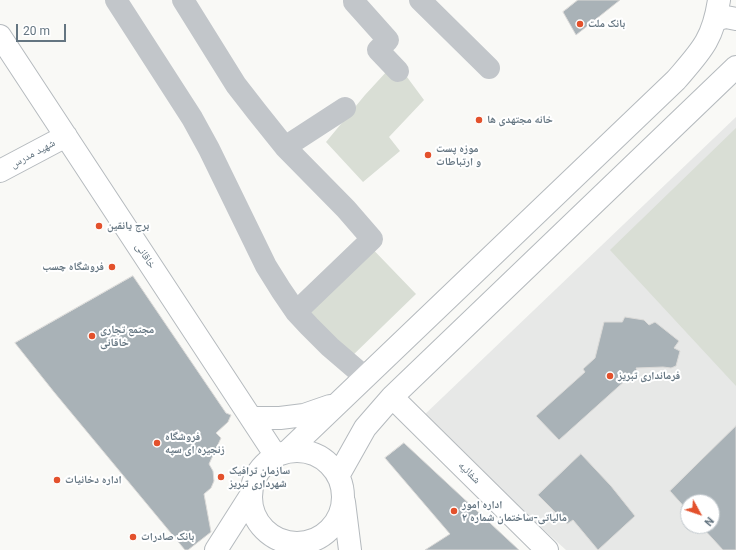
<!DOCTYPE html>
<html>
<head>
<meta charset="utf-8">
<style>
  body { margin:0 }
  #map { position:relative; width:736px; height:550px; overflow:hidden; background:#f9f9f6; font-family:Roboto,sans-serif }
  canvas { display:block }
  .north { position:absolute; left:680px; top:494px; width:40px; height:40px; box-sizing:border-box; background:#fff; border:1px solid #c1c8cd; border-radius:50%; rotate:130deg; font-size:11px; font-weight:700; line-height:16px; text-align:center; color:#647581 }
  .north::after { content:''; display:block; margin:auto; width:14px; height:18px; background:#e3512c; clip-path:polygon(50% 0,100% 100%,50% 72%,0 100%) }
  .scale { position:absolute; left:16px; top:24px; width:50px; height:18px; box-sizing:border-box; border:2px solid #647581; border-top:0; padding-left:5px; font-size:12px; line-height:14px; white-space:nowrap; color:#647581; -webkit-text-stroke:3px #fff; paint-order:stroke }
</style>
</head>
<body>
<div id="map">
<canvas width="736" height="550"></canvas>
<div class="north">N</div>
<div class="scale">20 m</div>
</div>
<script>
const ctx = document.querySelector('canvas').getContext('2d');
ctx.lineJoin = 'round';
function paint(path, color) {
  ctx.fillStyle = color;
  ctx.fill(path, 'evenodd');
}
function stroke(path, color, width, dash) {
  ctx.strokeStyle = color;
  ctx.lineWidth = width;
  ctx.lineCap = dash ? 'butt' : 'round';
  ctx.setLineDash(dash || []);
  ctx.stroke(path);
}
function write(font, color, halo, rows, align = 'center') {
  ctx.font = font + ' Roboto,"Noto Naskh Arabic",sans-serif';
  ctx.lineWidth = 4;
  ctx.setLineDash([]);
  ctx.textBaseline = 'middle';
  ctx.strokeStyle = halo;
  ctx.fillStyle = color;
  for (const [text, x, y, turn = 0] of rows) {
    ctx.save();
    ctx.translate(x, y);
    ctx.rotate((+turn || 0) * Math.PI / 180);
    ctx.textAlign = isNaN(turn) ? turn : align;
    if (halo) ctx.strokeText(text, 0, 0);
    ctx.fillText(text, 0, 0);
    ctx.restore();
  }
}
paint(new Path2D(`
  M736,117V550H566L421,418ZM688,502H712V526H688Z`), '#e7e8e7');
paint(new Path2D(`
  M388,70L407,77L424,100L389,137L400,151L363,182L326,142L365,95Z
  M736,128V386L610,250Z
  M362,238L416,294L351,357L297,299Z`), '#d9ded5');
const building = new Path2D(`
  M578,0H620L576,35L563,12Z
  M133,276L226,413L231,415L228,422L216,433L221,438L209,464L213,471L214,481L211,488L204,494L211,532L188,550H185L54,392L15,343Z
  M625,317L644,320L649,325L655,322L679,341L674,348L680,351L676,366L671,368L663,367L636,368L637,370L559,440L536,416L585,372L583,369L595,358L604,322H622Z
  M736,426V550H723L701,526H712V502H688V511L670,491Z
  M404,443L519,550H425L450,534L385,458Z
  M581,454L611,486L635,516L598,550L573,520L567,524L538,495Z`);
paint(building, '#a9b2b7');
stroke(building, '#dbdad8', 1);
const major = new Path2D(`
  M715,20L726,17L736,19
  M0,36L276,456
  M0,171L66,136
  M392,397L547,550
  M252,418H280L304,415L330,406
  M251 497a46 46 0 1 1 92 0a46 46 0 1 1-92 0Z
  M287,452L676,80C701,51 713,40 719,0
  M338,476L365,428L392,397L736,67
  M344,502L350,550
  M216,550L251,495`);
stroke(major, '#b5babe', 24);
stroke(new Path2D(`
  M116,0L192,118L209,149L266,266L281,290L296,312L309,326L330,347L365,377
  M183,0L236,85L257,112L285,147L346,209L372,239L296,312
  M354,0V2L388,40L378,50L398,71
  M420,0L489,68
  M285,147L345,108`), '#c2c6ca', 22);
stroke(major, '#fff', 22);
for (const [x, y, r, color] of [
  [580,24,4,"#e3512c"],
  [479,120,4,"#e3512c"],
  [428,155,4,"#e3512c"],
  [99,226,4,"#e3512c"],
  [112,267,4,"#e3512c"],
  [92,336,4,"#e3512c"],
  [610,376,4,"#e3512c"],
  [157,443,4,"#e3512c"],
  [221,477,4,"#e3512c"],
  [57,480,4,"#e3512c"],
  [454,511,4,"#e3512c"],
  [133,537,4,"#e3512c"]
]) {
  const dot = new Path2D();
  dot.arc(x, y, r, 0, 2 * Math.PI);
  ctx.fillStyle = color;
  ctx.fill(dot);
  stroke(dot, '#fff', 1.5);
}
write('bold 11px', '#647581', '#fff', [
  ["بانک ملت",588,24],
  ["خانه مجتهدی ها",487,120],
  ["موزه پست",436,149],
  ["و ارتباطات",436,162],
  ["برج یانقین",107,226],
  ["فروشگاه چسب",104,267,"right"],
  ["مجتمع تجاری",100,330],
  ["خاقانی",100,343],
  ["فرمانداری تبریز",618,376],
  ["فروشگاه",165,437],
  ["زنجیره ای سپه",165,450],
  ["سازمان ترافیک",229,471],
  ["شهرداری تبریز",229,484],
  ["اداره دخانیات",65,480],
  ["اداره امور",462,505],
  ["مالیاتی-ساختمان شماره ۲",462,518],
  ["بانک صادرات",141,537]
], 'left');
write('11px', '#647581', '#fff', [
  ["شهید مدرس",33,154,-28],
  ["خاقانی",145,256,57],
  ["شفائیه",469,473,45]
]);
</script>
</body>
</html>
